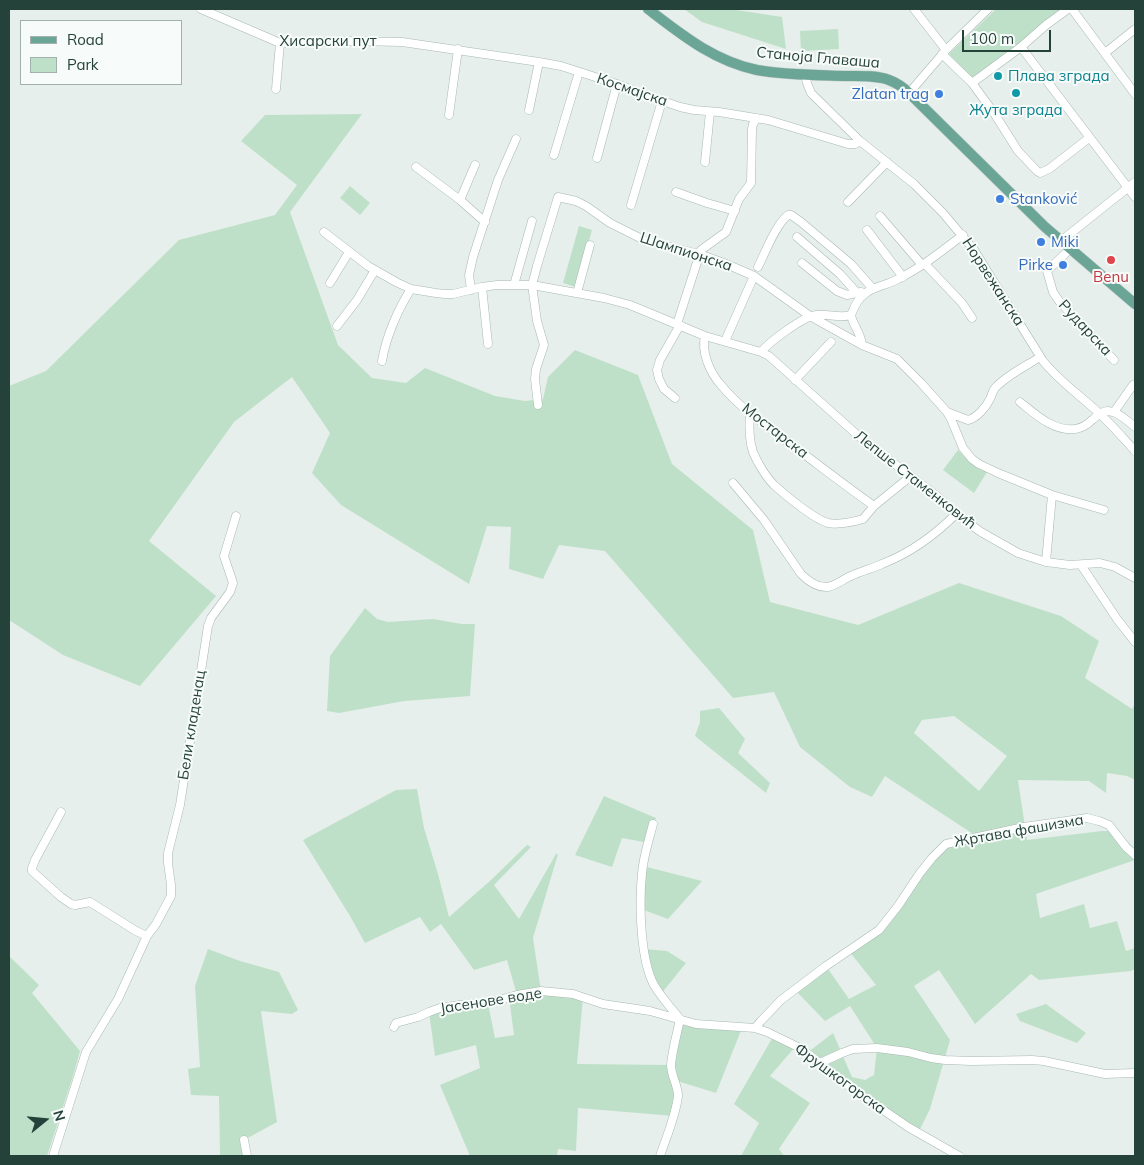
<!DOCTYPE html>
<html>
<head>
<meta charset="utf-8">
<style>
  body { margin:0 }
  #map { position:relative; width:1144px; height:1165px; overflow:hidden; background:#e6efeb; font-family:Mulish,sans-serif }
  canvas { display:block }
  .frame { position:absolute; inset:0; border:10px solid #24423a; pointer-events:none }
  .legend { position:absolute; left:20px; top:20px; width:162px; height:65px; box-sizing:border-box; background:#f7fbf9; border:1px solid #a3b1ad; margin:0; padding:6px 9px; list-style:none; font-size:15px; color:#24423a }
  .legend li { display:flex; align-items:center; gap:10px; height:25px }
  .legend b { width:25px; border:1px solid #a3b1ad }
  .north { position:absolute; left:20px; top:1095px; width:50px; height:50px; -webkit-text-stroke:4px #f7fbf9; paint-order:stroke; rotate:73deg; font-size:14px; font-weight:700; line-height:20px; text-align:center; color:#24423a }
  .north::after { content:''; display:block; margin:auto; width:18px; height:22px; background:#24423a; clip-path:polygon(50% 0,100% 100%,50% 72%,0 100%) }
  .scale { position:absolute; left:962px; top:30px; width:89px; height:22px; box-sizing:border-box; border:2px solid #24423a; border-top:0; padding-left:6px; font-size:15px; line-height:18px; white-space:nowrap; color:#24423a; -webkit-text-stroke:4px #f7fbf9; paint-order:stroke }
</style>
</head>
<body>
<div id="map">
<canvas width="1144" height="1165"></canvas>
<div class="frame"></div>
<ul class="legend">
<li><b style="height:6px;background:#6aa596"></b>Road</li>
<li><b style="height:14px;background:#bfe0c8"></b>Park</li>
</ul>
<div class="north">N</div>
<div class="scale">100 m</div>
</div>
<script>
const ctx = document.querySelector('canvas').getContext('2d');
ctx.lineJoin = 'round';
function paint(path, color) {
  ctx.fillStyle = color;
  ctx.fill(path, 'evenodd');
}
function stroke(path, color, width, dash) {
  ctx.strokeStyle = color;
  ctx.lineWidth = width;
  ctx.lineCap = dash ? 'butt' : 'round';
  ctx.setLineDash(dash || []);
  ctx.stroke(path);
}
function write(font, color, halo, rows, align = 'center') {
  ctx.font = font + ' Mulish,sans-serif';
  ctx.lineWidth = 4;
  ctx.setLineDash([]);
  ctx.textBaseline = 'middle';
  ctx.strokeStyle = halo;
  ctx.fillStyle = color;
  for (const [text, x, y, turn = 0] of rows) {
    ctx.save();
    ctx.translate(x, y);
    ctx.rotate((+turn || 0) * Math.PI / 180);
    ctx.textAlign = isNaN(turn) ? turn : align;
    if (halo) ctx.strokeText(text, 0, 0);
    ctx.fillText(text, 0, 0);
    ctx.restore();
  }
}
paint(new Path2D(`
  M684,9H730L782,17L786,49L702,22Z
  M996,9H1064L973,80L949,54Z
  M838,29L839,49L801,51L800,31Z
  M362,114L290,212L338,345L372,378L406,383L425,368L495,396L525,401L543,399L548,377L575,350L638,375L672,464L753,530L770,602L858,625L959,583L1061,616L1099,641L1085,678L1132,709L1135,704V780L1127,776L1107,773L1106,793L1089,781L1018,780L1027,840L1102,831H1114L1128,842L1135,849V860L1036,894L1040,918L1084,904L1090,928L1117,921L1126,951L1135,948V969L1131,971L1039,980L1031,974L975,1024L939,970L914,986L950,1040L930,1109L918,1133L807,1053L833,1033L852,1077L865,1080L874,1075L877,1048L850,1006L825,1021L795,990L826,966L849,999L876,985L849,951L879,930L946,844L976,836L885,776L872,797L850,787L800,747L774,692L733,698L605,551L559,545L543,579L509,569L511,527L487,526L469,584L341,505L312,473L330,433L292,377L234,422L149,541L216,596L140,686L63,655L9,620V386L46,371L179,240L275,215L297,185L241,141L265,115ZM954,716L1007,756L979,791L914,733L922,720Z
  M350,186L370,203L360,215L340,198Z
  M579,226L592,230L576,287L563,283Z
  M958,450C968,461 974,466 987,472L974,493L943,470Z
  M365,608L377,619L388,622L433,619L462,624H475L470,696L404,701L339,713L327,711L330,656Z
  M719,708L745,739L738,753L770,783L766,793L695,736L700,722V711Z
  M417,789L424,828L438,874L449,917L491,880L527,845L531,847L494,885L519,919L556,854H558L533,938L541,991L583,997L577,1064L671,1065L680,1019L742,1028L716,1093L674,1080L677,1091L674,1116L578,1108L576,1151L558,1149L557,1156H470L440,1085L480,1068L476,1045L435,1056L429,1012L488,1003L495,1038L514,1035L509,997L517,995L507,960L474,970L441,924L430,932L420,917L365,943L350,916L303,840L396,790Z
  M604,796L656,818L649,843L622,838L612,867L575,855Z
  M643,866L702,881L668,919L641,909Z
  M208,949L240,961L279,972L298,1010L292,1014L261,1011L277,1122L244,1140L247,1156H220L219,1096L191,1095L188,1069L200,1067L195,986Z
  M644,949L667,951L686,963L661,994L655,986Z
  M9,956L39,985L32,993L80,1051L73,1076L47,1156H9Z
  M1046,1004L1086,1033L1077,1043L1020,1021L1016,1014Z
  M774,1035L796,1046L770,1076L810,1103L779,1149L784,1156H741L759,1123L734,1104Z`), '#bfe0c8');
const minor = new Path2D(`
  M201,9L280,43L354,41L402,42L539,62L561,66L617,84L640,93L680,107L694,110L719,112L768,120L848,144H855L860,141
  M914,9L946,50
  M1068,9L1046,25L1021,47L972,83L994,113L1018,151L1037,171L1040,173L1049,169L1089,138
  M1072,9L1135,94
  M1021,47L1135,197
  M1105,53L1135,29
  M942,54L972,83
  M805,75L807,83L811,93L860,141L914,184L943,213L974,250L1043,361C1060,382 1081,396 1100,414C1113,426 1124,439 1135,451
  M276,89L280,43
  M909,93L946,50L988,9
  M529,110L539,62
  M449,115L458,49
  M554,155L579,72
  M597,158L617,84
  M705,162L710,112
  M416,167L460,200L485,222
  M676,192L707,203L735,211
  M460,200L475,165
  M848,202L887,162
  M631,205L662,101
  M880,216L922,265
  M867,230L903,277
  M324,232L368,266L396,282L411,289L436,293L445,294H453L482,287L497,285H532L604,298L630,305L705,336L761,352L769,356L863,440L937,496L956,514L981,532L1018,553L1046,562L1070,565L1100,563L1115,567L1135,578
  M797,237L840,274L857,293
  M1061,241L1135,182
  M1070,249L1047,271L1053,292L1059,301L1114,360
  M802,263L837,291L847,295L861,292
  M925,264L962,303L972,318
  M758,267C765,253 776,224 788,215H791L801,222L851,264L873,289
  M330,283L349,252
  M514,285L532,221
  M482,287L488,344
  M471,290L469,275L473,257L498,180L516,139
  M577,293L590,245
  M851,315C853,326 861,333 862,345
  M677,324L701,250L726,232L739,199L751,183L752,129L753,124L757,118
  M337,326L357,300L375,270
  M705,336C701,352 710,373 721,385C739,407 763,423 785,440C815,462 844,485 874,506
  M725,341L754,276
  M761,352C769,342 804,316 816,315C827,313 840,319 851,315C854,307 858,298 866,293C875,286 888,285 898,279C922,267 942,251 963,235
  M382,361C386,337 398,309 411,289
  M795,380L831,342
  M675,398L664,389L659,379L657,370L660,360L680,325
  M1020,402C1035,414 1054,432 1075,429C1082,428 1087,425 1092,420C1095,418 1098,414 1101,413C1113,406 1126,420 1135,427
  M538,405L535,379L536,369L544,345L537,321L532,285L537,266L558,197L576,201L586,206L610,223L646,241L699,254L724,263L754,276L810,316L862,345L897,359L921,383L947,412L951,419L963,448L972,459L979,464L998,473L1052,495L1104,510
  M947,412L968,420C977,418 986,407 990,399C992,395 992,392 995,388C1007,375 1026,366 1040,357
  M1114,412L1133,385
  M750,413C749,425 749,440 753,452C757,462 766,477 774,485C785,495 814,519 828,523C837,525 854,522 863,519L874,506L911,476
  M733,483L764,520L801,574C808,581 818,588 828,587C837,585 845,578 853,575C862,571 873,568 882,564C910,553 935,535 956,514
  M1046,562L1052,495
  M1081,565L1117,619L1135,642
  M61,812L35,860L32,868V871L61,897L71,904L75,905L90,902L136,931L147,936
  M653,824C649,840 643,857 642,874C639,903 640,959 654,985C661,997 671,1008 680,1019
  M394,1027L396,1023L418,1017L429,1012L440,1008L460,1005L488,1003L517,995L541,991L573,994L603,1004L650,1011L696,1024L755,1028L767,1032L796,1046L807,1053L851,1088L908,1127L959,1156
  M755,1028L761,1021L781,1000L826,966L879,930L898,906L920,873L932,858L946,844L1024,827L1087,818L1099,821L1109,825L1126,847L1135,855
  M820,1063L842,1053L853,1049L877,1048L908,1052L931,1058L945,1060L971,1061L1032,1060L1044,1061L1105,1074L1135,1073
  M244,1140L247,1156
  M53,1156L86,1052L118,999L147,936L156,924L171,896V885L168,863V853L180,805L208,626L211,618L230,592L233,583L224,556L236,516
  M660,1156C666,1138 676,1115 678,1096C678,1085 671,1076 671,1065C672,1051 677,1034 680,1019`);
const major = new Path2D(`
  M648,9C682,35 714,61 757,70C785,75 815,75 844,76C858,76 876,75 889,80C897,83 903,87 909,93L1045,227L1135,304`);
stroke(minor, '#a8b8b2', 9);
stroke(major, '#c2cac8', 11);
stroke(minor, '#fff', 8);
stroke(major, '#6aa596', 10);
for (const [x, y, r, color] of [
  [998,76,5,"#0f9aa8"],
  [1016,93,5,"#0f9aa8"],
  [939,94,5,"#3f7fe0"],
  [1000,199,5,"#3f7fe0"],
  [1041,242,5,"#3f7fe0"],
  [1111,260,5,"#e0444e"],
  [1063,265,5,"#3f7fe0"]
]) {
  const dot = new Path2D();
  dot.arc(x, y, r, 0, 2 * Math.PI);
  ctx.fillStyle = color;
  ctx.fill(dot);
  stroke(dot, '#f7fbf9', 2);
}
write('15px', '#24423a', '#f7fbf9', [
  ["Хисарски пут",328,41],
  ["Станоја Главаша",818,58,5],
  ["Космајска",632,90,19],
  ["Шампионска",686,252,18],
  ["Норвежанска",993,282,57],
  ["Рударска",1085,328,47],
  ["Мостарска",775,431,38],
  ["Лепше Стаменковић",915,480,38],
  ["Бели кладенац",192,725,-81],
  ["Жртава фашизма",1019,831,-10],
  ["Јасенове воде",491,1001,-9],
  ["Фрушкогорска",840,1079,36]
]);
write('15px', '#0d838f', '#f7fbf9', [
  ["Плава зграда",1008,76],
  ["Жута зграда",1016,110,"center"]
], 'left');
write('15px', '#366cbe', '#f7fbf9', [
  ["Zlatan trag",929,94],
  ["Stanković",1010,199,"left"],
  ["Miki",1051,242,"left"],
  ["Pirke",1053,265]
], 'right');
write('15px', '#be3a42', '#f7fbf9', [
  ["Benu",1111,277]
]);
</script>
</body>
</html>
